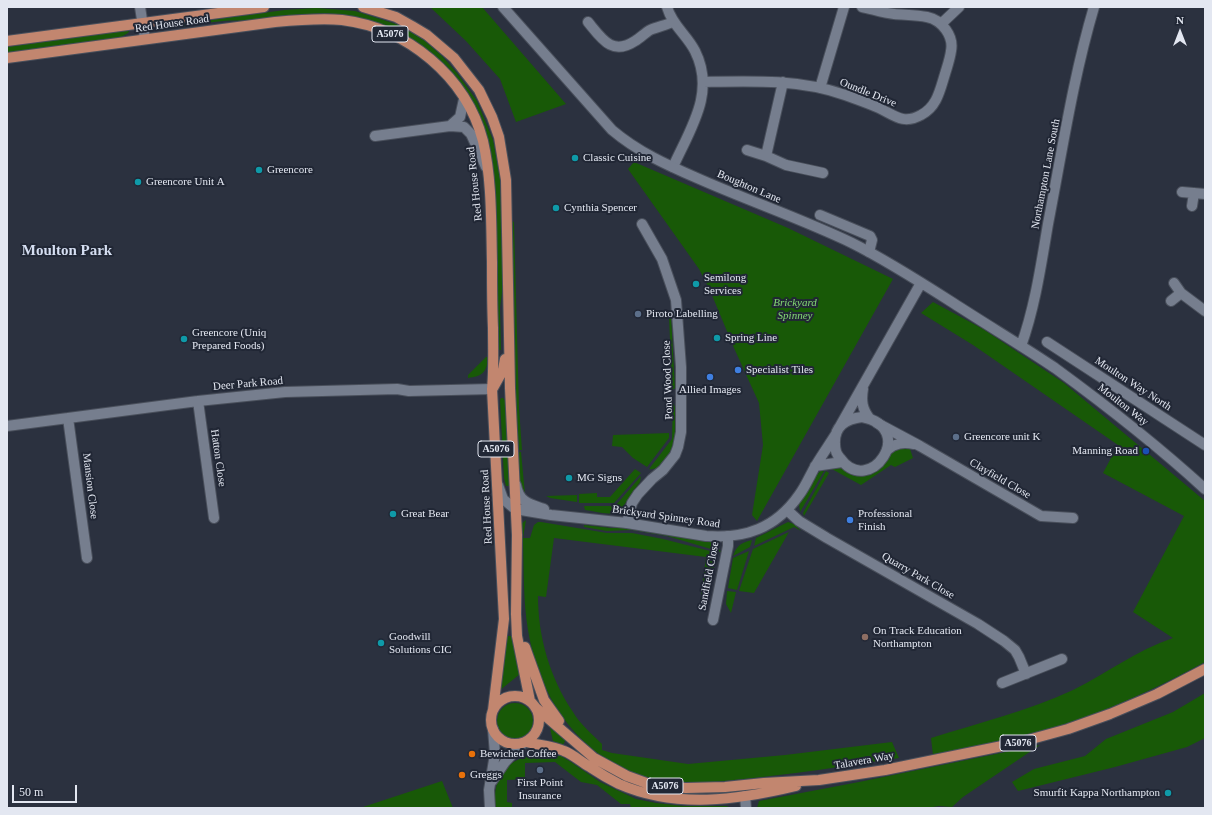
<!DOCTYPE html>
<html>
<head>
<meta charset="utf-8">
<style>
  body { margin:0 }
  #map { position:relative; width:1212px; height:815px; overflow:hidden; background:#2b313f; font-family:Georgia,serif }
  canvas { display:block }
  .frame { position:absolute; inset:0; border:8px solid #e3e7f1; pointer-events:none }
  .north { position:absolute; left:1160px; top:12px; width:40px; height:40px; -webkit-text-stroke:3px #212735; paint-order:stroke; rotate:0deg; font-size:11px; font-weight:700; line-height:16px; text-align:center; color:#e3e7f1 }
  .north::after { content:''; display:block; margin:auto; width:14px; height:18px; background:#e3e7f1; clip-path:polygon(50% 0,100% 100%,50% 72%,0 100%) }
  .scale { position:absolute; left:12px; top:785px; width:65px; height:18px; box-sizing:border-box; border:2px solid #e3e7f1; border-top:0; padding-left:5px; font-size:12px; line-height:14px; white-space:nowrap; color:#e3e7f1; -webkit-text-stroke:3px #212735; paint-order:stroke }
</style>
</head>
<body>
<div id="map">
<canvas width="1212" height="815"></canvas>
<div class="frame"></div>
<div class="north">N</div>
<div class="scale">50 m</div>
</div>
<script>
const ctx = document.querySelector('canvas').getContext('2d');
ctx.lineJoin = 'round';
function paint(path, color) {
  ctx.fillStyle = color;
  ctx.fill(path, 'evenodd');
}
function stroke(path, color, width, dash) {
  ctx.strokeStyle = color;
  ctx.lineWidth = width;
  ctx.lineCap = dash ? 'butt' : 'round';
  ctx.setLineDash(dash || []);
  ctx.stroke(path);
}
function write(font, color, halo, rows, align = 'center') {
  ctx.font = font + ' Georgia,serif';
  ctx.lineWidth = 4;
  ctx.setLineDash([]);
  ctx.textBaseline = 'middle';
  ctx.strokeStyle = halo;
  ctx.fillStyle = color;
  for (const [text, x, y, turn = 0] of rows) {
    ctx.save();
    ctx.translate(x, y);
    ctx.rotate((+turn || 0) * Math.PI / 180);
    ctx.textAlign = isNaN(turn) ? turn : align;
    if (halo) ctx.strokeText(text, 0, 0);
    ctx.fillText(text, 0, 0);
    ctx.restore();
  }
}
paint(new Path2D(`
  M430,7H482L566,104L516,122L500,79L466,41Z
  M316,8L355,11L399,25L425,41L442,56L457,73L477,101L493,140L500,178L503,284L500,308L501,350H498C498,303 498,257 495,211C494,186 492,154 485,130C482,122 478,115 475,108C448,55 394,20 335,14C306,12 278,17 250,20C241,21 232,20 223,21C202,23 181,27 160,30L159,27L285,10Z
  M130,30L128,33L121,37L7,53V47Z
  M634,162L788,228L893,279L757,521L752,515L763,445L759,403L734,348L709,288L699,269L628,169Z
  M512,221L514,222L519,408L522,450H519L515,394Z
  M933,302L983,329L1064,383L1205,501V662C1155,689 1103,713 1049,730C1011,741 971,747 933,755L931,738C978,723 1028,711 1073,690C1107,673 1137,650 1173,638L1133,612L1184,516L1103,473L1118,445L973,345L921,313Z
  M669,315L671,316L675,388L672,390Z
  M486,357H488C487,373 482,376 468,378V375Z
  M501,398H503L506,402L510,485L509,486H506L504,478L500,400Z
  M673,403C683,418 672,473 649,469L672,439Z
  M669,433V438L647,467L633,458L622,447L612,446L613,435Z
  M903,446L910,449L913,458L895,467L891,465L861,485L830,468L838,467L854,473L889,450Z
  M518,452H521L525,494C517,487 519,463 518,452Z
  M635,469L641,473L614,503H579V494L597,493V497H610Z
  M821,470L824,471L800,512L799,504L814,478Z
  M826,471L829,473L804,516L803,513Z
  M641,476L640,482L622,508L616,505Z
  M577,495V502L550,498L546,496Z
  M584,506H611L617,512C607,516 595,511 585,510Z
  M526,520L523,538H530L534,525L538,522H541L607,533H632L663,539L718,553L704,602L700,604L706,557L554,538L546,597L538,596C538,637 550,678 573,712C580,724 592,734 602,744V750L612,753L688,764L785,755L892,742L899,758C844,766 789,775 733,780C721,781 709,783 697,784C688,784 679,782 670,781C664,781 657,781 652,780C581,759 540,701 528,630C523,601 524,571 523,542L520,552V525Z
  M788,522L794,524L801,531L794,527L754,546L756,538Z
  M584,525L611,528H632L710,541L716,544L721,552L667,536L632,530L607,531L584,527Z
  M789,532L754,593L739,591L753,549Z
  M752,540L750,547L733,556C737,545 741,543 752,540Z
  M749,551L737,590L728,588L733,558Z
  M727,591L736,592L731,613L726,604Z
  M507,636H513L520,674L499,691Z
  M1205,693V738L1187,747L1115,767L1018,791L1012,782L1034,769L1085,756L1106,739L1173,712Z
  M497 721a18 18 0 1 1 36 0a18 18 0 1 1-36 0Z
  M548,720L566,739L563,745L553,741Z
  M1040,745L963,797L952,807L939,806L926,808H757L759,801L859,782Z
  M534,755L561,756L571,762L600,782L636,799L656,803L683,806H726L733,808H631L630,804H621L597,785L581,782L555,762L525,763V779L507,780V802L512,803V808H495C493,778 504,760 534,755Z
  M442,781L453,808H360Z`), '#185907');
const minor = new Path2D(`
  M140,7L145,39
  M667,7C672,25 687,35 695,51C716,93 690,129 673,167
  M588,22C602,39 612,56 635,41C640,38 645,33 650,30C657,27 666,25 673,22
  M941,24L959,7
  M704,82C751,81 799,79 845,95C856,99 868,103 879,108C894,115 903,125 921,115C937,107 940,90 945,74C947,67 950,59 951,51C954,36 942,20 927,17C917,15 905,15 894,14C883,13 872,9 862,7
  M820,88L844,7
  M450,126L460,117L464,99
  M375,136L450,126L464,127L471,134L486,167
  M747,150L766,156L786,165L823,173
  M766,156L783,82
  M1182,192L1205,194
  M1192,206L1194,193
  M820,215L870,236L872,240L869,252
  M1174,283L1181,293L1205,311
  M1171,301L1181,293
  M1047,342L1205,445
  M198,401L214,518
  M68,418L87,558
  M877,423L920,446L1041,516L1073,518
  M7,426L198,401L285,392L397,389L409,391L492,389
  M887,450C895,443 903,442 914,444
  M787,510L799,521L827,538L978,624L1004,641L1015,650L1019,657L1026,674
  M627,523L632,503L638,494L652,479L663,470L675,455L678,447L681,432V367L676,300L662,259L642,224
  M713,620L728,546V536
  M1002,683L1062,659
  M492,781L505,762L522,744
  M745,796L746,808
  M490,808L489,790L495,754L493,729`);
const tertiary = new Path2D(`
  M503,7L612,130C638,152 667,165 697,178C749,201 802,219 852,243C890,262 925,285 961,308C992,328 1024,347 1055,368C1107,406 1158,446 1205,489
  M1021,346C1035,307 1041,265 1048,224C1062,152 1073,78 1094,7
  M863,389C861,401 862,409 870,419
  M862,417C919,428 869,499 840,458C836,454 835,449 835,444C834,426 846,419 862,417Z
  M839,428L921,283
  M815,466L842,462
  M498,485L503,499L515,509L551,515L627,523L706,536C745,539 776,528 799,495C806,486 810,475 816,465C822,455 829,445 836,434
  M516,485C519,502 529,504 544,509`);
const primary = new Path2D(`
  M363,7L396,17L412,26L427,35L454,58L479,90L492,117L499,137L506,180L510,388L517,535L516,614L517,636L530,701
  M7,41L264,7
  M7,58L275,22C297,20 319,18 342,20C407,28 466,76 483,141C492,180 491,222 492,262C492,284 492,306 493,328C493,349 494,369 492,389L504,619L493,710
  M493,388L503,370L505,359
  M525,647L544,700L559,721
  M491 720a24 24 0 1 1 48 0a24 24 0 1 1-48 0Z
  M535,707L594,758L627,776L649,784L670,787L686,788L725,787L764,783L819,780L885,770L1017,743L1068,729L1110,714L1157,694L1205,669
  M526,742C538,745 553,746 564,751C574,755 581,762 590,767C599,773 609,779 619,784C676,809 738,800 796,786`);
stroke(minor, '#494f5b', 12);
stroke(tertiary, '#494f5b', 12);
stroke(primary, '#494f5b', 12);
stroke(minor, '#767e8e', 10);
stroke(tertiary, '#767e8e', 10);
stroke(primary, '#c2866f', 10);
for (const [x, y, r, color] of [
  [575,158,4,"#0f9aa8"],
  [259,170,4,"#0f9aa8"],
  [138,182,4,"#0f9aa8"],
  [556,208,4,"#0f9aa8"],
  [696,284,4,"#0f9aa8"],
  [638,314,4,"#5c6f8a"],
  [717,338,4,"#0f9aa8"],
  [184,339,4,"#0f9aa8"],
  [738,370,4,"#3f7fe0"],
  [710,377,4,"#3f7fe0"],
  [956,437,4,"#5c6f8a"],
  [1146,451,4,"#1a4fb4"],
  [569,478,4,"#0f9aa8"],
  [393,514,4,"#0f9aa8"],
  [850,520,4,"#3f7fe0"],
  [865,637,4,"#8d6e63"],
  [381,643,4,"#0f9aa8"],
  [472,754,4,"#e8710a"],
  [540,770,4,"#5c6f8a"],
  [462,775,4,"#e8710a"],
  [1168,793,4,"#0f9aa8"]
]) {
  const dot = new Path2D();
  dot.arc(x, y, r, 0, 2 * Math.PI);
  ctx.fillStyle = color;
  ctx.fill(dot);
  stroke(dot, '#212735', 1.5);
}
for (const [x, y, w] of [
  [390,34,36],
  [496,449,36],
  [1018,743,36],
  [665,786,36]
]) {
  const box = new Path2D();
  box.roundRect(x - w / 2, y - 8, w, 16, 3);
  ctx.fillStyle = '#212735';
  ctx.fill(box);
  stroke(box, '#e3e7f1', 1);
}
write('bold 10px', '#e3e7f1', null, [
  ["A5076",390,34],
  ["A5076",496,449],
  ["A5076",1018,743],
  ["A5076",665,786]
]);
write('11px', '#e3e7f1', '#212735', [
  ["Red House Road",172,24,-8],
  ["Oundle Drive",868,93,22],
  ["Northampton Lane South",1046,174,-79],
  ["Red House Road",475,184,-96],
  ["Boughton Lane",749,187,23],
  ["Pond Wood Close",668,380,-92],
  ["Deer Park Road",248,384,-5],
  ["Moulton Way North",1133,384,33],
  ["Moulton Way",1123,405,38],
  ["Hatton Close",218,458,82],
  ["Clayfield Close",1000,479,30],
  ["Mansion Close",90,486,83],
  ["Red House Road",487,507,-93],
  ["Brickyard Spinney Road",666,517,8],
  ["Sandfield Close",709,576,-79],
  ["Quarry Park Close",918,576,30],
  ["Talavera Way",864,761,-10]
]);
write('11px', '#e3e7f1', '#212735', [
  ["Classic Cuisine",583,158],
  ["Greencore",267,170],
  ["Greencore Unit A",146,182],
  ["Cynthia Spencer",564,208],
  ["Semilong",704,278],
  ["Services",704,291],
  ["Piroto Labelling",646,314],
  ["Greencore (Uniq",192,333],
  ["Prepared Foods)",192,346],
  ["Spring Line",725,338],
  ["Specialist Tiles",746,370],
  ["Allied Images",710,390,"center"],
  ["Greencore unit K",964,437],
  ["Manning Road",1138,451,"right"],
  ["MG Signs",577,478],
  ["Great Bear",401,514],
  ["Professional",858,514],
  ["Finish",858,527],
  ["On Track Education",873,631],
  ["Northampton",873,644],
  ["Goodwill",389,637],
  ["Solutions CIC",389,650],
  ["Bewiched Coffee",480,754],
  ["Greggs",470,775],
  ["First Point",540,783,"center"],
  ["Insurance",540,796,"center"],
  ["Smurfit Kappa Northampton",1160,793,"right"]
], 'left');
write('italic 11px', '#84d874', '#212735', [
  ["Brickyard",795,303],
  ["Spinney",795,316]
]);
write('bold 15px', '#d5def1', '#212735', [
  ["Moulton Park",67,251]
]);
</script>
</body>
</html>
